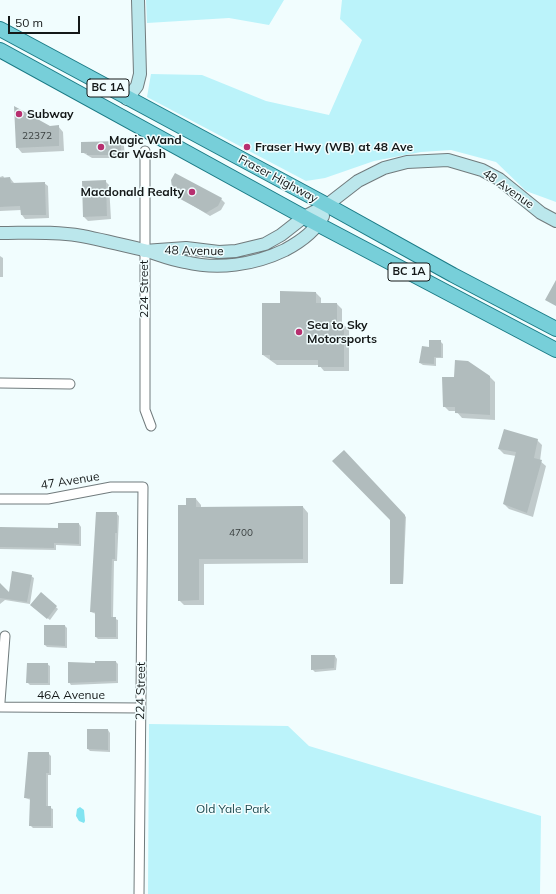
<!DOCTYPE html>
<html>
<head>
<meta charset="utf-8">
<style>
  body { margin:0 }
  #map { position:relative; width:556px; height:894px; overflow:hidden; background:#f1fdfe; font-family:Mulish,sans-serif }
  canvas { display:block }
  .scale { position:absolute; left:8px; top:16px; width:72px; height:18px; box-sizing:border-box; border:2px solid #141818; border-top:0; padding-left:5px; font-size:12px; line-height:14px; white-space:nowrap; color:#141818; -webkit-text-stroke:3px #f1fdfe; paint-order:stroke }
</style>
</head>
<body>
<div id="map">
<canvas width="556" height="894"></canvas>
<div class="scale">50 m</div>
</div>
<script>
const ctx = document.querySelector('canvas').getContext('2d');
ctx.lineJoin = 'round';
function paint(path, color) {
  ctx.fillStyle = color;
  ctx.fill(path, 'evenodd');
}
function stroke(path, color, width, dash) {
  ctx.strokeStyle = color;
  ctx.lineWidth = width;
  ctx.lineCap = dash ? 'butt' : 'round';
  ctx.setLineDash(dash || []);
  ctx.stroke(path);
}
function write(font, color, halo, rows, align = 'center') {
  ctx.font = font + ' Mulish,sans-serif';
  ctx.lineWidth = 3;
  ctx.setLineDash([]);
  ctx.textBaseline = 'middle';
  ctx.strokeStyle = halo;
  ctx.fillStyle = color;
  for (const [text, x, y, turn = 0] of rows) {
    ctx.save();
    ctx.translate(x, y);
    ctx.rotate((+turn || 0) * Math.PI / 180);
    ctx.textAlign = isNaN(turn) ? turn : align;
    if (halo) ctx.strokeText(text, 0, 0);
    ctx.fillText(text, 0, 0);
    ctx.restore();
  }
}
paint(new Path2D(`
  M146,0H284L269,25L229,18L147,23Z
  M342,0H556V202L526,191L496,162L451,150L421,152L374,161L325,178L306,181L147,97L151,74L202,75L266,101L329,115L362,40L340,19Z
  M149,724L288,726L309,746L541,816L540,894H148Z`), '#bbf3fa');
paint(new Path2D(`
  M80,807L84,810L85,821L84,823L79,821L76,816L77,809Z`), '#81e4f1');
paint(new Path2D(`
  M58,126L63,132L64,151L22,153L17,147L50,127Z
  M121,142L124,146L125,158H92L82,152Z
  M3,176L5,179L10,178L14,183H44L48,186L49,218L25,219L22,215L21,210L0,211V177Z
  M105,181L109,185L111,219L88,221L84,217Z
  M174,194L221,199L225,203L221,210L210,216Z
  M0,256L3,258V277H0Z
  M316,293L321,298V304H337L342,309V324L349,329V371H324L319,365H277L263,355L281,304Z
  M440,341L443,344V358H436V366L423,365L420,363Z
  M489,376L495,382V420L462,418L456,411H449L444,406L455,378Z
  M537,440L542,445L540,461L546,466L533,517L509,509L504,504L516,456L504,454L499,449Z
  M344,452L406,517L403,584H391L392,519Z
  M196,499L201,505V508L303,507L308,513V563L204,564V605H184L179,600L187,506Z
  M116,513L119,516L117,561H114L113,618L118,620V639H98L96,637V614L91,612Z
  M79,524L81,527V546L56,545V550L0,549V528L59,529Z
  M31,576L34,578L30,604L5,600L0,604V584L10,594Z
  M41,594L58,609L50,620L33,607Z
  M65,626L67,628V648L47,647L45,645Z
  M335,656L337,659L336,670L315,672L312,669Z
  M116,662L118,664V683L71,685L69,682L96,664Z
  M47,664L50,666V685H30L27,682Z
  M88,730H108L110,733V752L90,751L88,749Z
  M48,753L51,756V775H48V807L53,809V828H33L30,825L31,800L25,798Z`), '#0003');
paint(new Path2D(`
  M14,106L50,126L59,125V146L16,148Z
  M121,141V155H87V153H81V142Z
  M175,173L222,198L218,206L206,213L173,195L171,180Z
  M10,177L11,183L45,182L46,215H21L20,206L0,207V178Z
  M106,180L107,216L83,217L82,181Z
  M556,280V306L545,300Z
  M280,291L316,292V303H337V323H344V367H318V360H270V355H262V303H280Z
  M429,340H441V357H434V364L419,363L422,346L429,347Z
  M455,360L468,361L490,376V415L455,413V407H443L442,377H454Z
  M504,429L538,439L534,458L542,460L527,513L503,504L516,452L498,449Z
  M344,450L405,515L403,584H390V520L332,461Z
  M186,498H196V507L303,506V559H199V600L178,601V505H186Z
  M96,512H117V533H115V559H112L111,590V617H116V637H95V612H90Z
  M58,523H79V544L54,543V548L0,547V527L58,528Z
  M12,571L32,575L27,602L0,598V583L9,592Z
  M41,592L57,606L47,619L30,605Z
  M44,625H65V646L44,645Z
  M311,655H335L334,668L311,670Z
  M95,661H116V681L68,683V662L95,663Z
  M27,663H48V683H26Z
  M87,729H108V750L87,749Z
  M28,752H49V773H46V806H51V826H29L30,798H24Z`), '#b1bcbd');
const street = new Path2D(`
  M145,151V410L151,426
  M0,383L70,384
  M0,499H48L111,487H143L139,894
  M0,702L5,636
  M0,707L141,708`);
const secondary = new Path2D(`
  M127,99L137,86L140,74L138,0
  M0,233C27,233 55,231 82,236C102,240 123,245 144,250C157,254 171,260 185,262C218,270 254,265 285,250C300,242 315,232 323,216
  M144,251L186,248L219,252L236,251L265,244L281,235L304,217L327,205L358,181L384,168L407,162L448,160L482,170L499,179L541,213L556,221`);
const primary = new Path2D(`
  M0,29L327,205L453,275L556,329
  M0,50L304,217L556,350`);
stroke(street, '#717b7d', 11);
stroke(secondary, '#717b7d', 14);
stroke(primary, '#1a7a85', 16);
stroke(street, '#fff', 9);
stroke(secondary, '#bbe7ec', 12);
stroke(primary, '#77cfd9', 14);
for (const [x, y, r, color] of [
  [19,114,4,"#b72f6f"],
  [101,147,4,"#b72f6f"],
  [247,147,4,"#b72f6f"],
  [192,192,4,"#b72f6f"],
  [299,332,4,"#b72f6f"]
]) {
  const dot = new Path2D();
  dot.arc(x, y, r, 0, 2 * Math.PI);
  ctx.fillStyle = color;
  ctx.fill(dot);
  stroke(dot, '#f1fdfe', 1.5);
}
write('10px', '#3b4141', null, [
  ["22372",37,136],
  ["4700",241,533]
]);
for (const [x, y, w] of [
  [108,88,42],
  [409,272,42]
]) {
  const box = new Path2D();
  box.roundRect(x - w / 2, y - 9, w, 18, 3);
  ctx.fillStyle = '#f1fdfe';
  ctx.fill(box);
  stroke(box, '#141818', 1);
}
write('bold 11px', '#141818', null, [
  ["BC 1A",108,88],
  ["BC 1A",409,272]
]);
write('bold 12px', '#141818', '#f1fdfe', [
  ["Subway",27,114],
  ["Magic Wand",109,140],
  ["Car Wash",109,154],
  ["Fraser Hwy (WB) at 48 Ave",255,147],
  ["Macdonald Realty",184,192,"right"],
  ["Sea to Sky",307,325],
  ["Motorsports",307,339]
], 'left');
write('12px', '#141818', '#f1fdfe', [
  ["Fraser Highway",278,179,28],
  ["48 Avenue",508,189,35],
  ["48 Avenue",194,251,1],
  ["224 Street",144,289,-90],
  ["47 Avenue",70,481,-9],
  ["224 Street",141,691,-89],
  ["46A Avenue",71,695]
]);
write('12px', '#1c494f', '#f1fdfe', [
  ["Old Yale Park",233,809]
]);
</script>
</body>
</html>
